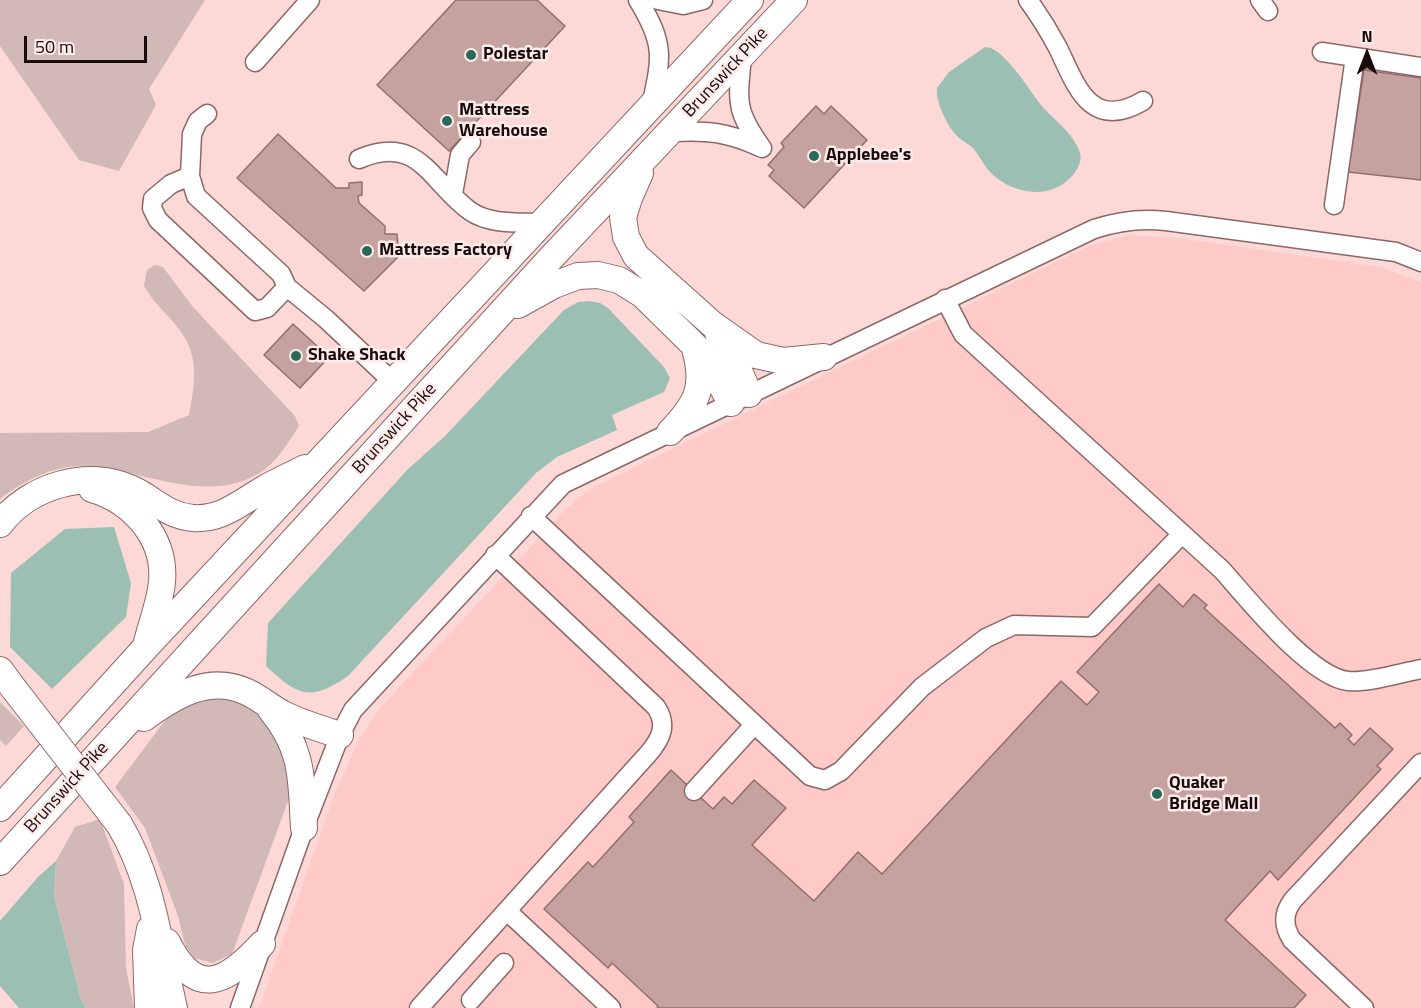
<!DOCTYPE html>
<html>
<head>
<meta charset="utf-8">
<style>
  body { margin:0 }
  #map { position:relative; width:1421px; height:1008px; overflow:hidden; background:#fcd9d7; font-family:"Titillium Web",sans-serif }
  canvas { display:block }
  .north { position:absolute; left:1337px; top:24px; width:60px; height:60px; -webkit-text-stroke:4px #fdebea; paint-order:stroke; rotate:0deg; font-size:16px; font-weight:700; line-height:24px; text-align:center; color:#180b0a }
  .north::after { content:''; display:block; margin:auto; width:21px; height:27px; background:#180b0a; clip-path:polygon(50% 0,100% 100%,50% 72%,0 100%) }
  .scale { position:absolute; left:24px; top:36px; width:123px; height:27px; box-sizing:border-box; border:3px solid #180b0a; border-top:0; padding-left:8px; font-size:18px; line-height:21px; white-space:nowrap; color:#180b0a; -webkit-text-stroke:4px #fdebea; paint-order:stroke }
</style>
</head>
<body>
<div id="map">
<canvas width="1421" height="1008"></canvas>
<div class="north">N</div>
<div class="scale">50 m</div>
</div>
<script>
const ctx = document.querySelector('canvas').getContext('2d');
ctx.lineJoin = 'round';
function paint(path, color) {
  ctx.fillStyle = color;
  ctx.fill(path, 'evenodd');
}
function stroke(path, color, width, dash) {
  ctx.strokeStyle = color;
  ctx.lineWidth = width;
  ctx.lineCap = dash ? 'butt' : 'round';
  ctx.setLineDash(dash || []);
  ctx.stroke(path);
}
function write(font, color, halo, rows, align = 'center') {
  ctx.font = font + ' "Titillium Web",sans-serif';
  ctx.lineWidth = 5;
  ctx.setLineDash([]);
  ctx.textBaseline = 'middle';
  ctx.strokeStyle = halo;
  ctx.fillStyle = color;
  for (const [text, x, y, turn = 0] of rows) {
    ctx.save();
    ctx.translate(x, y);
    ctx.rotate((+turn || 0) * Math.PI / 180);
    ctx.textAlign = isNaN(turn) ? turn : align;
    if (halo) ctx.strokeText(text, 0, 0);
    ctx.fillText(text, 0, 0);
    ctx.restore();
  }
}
paint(new Path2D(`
  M1129,235L1178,238L1381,267L1421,282V1008H259L335,793L361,736L380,708L566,509L590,489L1089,246Z`), '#fdcac7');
paint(new Path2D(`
  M0,0H205L149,89L156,105L119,171L79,160L0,46Z
  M155,265L163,267L193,307L295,416L299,426C289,441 279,459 264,470C210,508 142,469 84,466C54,465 23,481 0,499V433L148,432L189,415C194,388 199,363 185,338C174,319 155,306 144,286L147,270Z
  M192,695H240L283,731L291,793L232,954L213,963L194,958L185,945L178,916L145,828L115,787L176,706Z
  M0,702L24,726L6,746L0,740Z
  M100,819L124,884L126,968L134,1008H86L81,1000L54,896L56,861L75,827Z`), '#d1b9b8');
paint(new Path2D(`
  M985,47C1001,46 1026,84 1035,97C1047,116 1070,128 1079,150C1083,158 1079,168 1073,175C1051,201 1012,195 989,171C983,164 979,155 973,148C968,144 963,141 958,137C948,128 935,101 937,88L949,72Z
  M589,301L600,303L608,308L664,367L670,378L664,392L612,415L617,430L557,457L536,473L348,676C310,702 298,696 266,666L268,623L408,469L445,436L564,310L578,302Z
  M114,527L131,583L126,617L52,689L10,647L11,573L65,529Z
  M56,861L54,896L81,1000L86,1008H19L0,986V921L38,877Z`), '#9bbfb2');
const building = new Path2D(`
  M456,0H537L565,26L449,151L377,85Z
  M1364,70L1421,78V180L1348,172Z
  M816,106L824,114L831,106L867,140L804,208L769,176L774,170L768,165L784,147L781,143Z
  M278,134L336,188H349V183L362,182V195L358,196L359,203L385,226V234H397L399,256L364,291L237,178Z
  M293,324L329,357L300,388L264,355Z
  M1159,584L1183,607L1194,594L1207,605L1204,608L1335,728L1340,723L1352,735L1348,739L1354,745L1370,728L1393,749L1377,766L1381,769L1278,880L1270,871L1225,920L1306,995L1294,1008H657L658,1006L612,963L608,968L544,909L588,862L593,867L634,822L629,817L671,770L713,809L724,797L732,804L754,780L786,808L752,845L814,901L858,852L882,874L1061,681L1087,705L1099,692L1077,672Z`);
paint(building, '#c5a19f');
stroke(building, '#946e6c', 1.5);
const minor = new Path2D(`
  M638,0C665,44 662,57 651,106
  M658,0L683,5L703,0
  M1028,0C1039,15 1049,31 1058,48C1076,85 1090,132 1143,101
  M1260,0L1268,11
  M1322,52L1421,67
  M742,56C738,101 734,109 762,148
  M255,62L310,0
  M207,114L198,121L192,134L190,176L196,196L281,274L287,287L326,319L394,383
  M672,132C707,130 727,132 760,147
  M359,159C419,133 430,182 470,211C490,225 519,222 542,223
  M190,176L171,184L153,199L152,208L158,220L255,311L267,308L287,287
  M453,194L460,155L471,142
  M1334,205L1355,57
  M945,299L963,334L1222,570C1248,599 1310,677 1348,681C1368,683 1400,673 1421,669
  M531,516L810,776L825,780L841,771L922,687L986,638L1014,625L1092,627L1182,534
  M694,791L754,725
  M507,911L611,1008
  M471,1000L504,963
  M240,1008L304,828L340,735L353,710L563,484L1094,229C1118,221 1141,218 1166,221L1396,252L1421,262
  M419,1008L648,754C661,739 668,725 656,707L495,555
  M1364,1008L1292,940C1283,926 1283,913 1293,900L1421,763`);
const highway = new Path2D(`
  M640,173L629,198L623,217L626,237L636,256L712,324L756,355L783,361L824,357
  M518,305L554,285L578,276L598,275L619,280L643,295L706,357L731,403
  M718,333L736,364L749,394
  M670,432C697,404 706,387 695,349
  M92,489C133,501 166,538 162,582C160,603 151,625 146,646
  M0,524C29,486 88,468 132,489C154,499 167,516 193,518C222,520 241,502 264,489C277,481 292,475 305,468
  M0,670L14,689
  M271,710C304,750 301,779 304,828
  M144,718C174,696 209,674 247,692C260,698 270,707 283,714C301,723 321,729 340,735
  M0,808L146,647L750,0
  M119,824C153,880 159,945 174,1008
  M0,862L550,259L794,0
  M167,942C196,1000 226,983 262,944
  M148,1008L146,950L150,929`);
stroke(minor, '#8d6766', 21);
stroke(highway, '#8d6766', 28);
stroke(minor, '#fff', 18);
stroke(highway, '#fff', 26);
const highwayBridge = new Path2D(`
  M14,689L119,824`);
stroke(highwayBridge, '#8d6766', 28, []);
stroke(highwayBridge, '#fff', 26);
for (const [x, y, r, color] of [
  [471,55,6,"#296957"],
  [447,121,6,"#296957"],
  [814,156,6,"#296957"],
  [367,251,6,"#296957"],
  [296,356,6,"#296957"],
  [1157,794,6,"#296957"]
]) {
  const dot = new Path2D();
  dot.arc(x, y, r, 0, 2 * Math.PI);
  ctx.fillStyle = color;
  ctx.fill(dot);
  stroke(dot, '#fdebea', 2);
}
write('bold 18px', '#180b0a', '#fdebea', [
  ["Polestar",483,55],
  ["Mattress",459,111],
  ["Warehouse",459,132],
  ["Applebee's",826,156],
  ["Mattress Factory",379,251],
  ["Shake Shack",308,356],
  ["Quaker",1169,784],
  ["Bridge Mall",1169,805]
], 'left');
write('18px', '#180b0a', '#fdebea', [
  ["Brunswick Pike",726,73,-47],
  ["Brunswick Pike",395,429,-48],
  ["Brunswick Pike",67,788,-48]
]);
</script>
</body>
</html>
